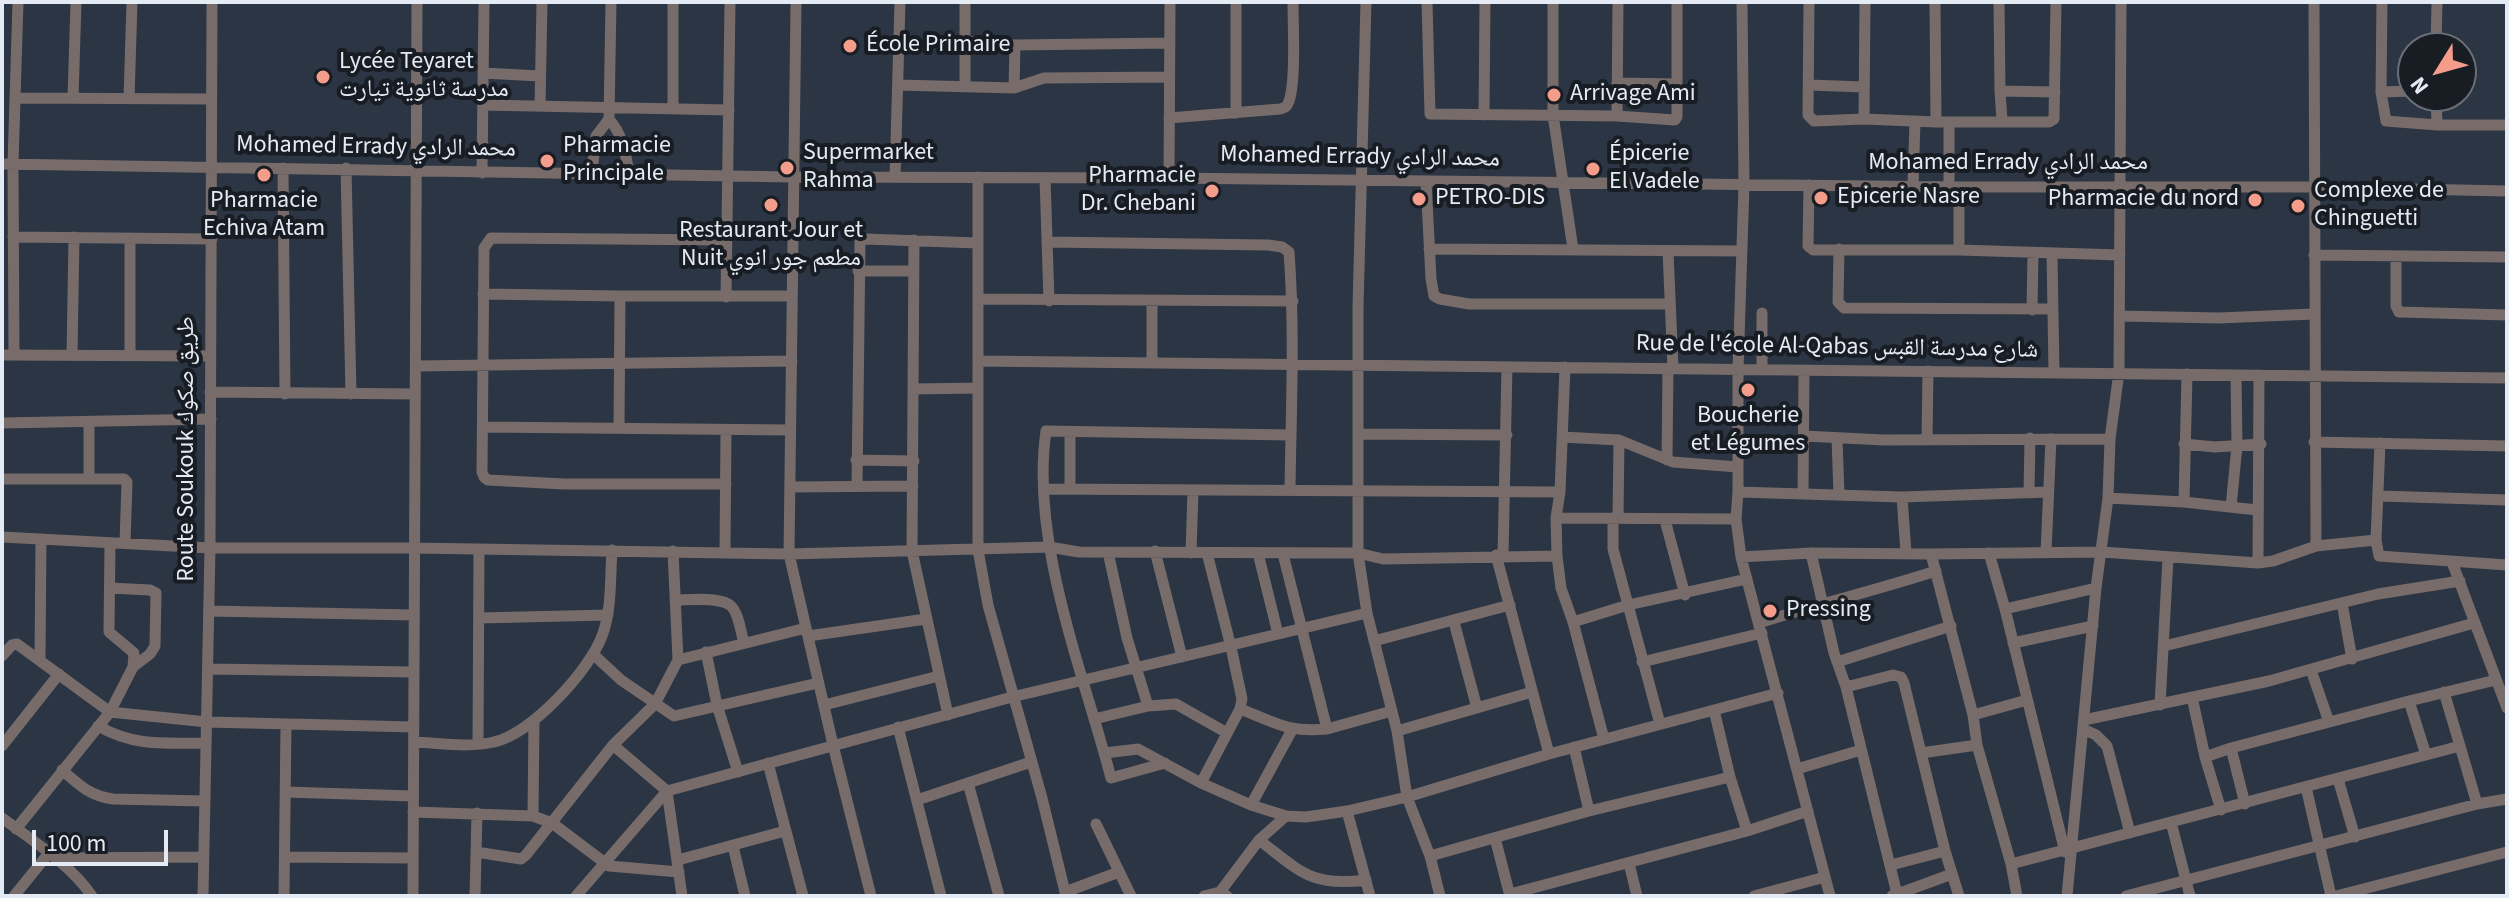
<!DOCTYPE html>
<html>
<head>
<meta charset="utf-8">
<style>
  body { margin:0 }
  #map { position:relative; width:2509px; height:898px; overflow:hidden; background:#2b3544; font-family:"Source Sans 3",sans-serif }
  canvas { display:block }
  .frame { position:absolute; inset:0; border:4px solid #e4ebf4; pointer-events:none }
  .north { position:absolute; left:2397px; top:32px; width:80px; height:80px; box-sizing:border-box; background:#181c23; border:2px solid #6a6f77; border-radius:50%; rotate:233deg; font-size:22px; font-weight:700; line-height:32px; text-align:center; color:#e4ebf4 }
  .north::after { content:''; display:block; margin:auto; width:28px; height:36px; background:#f49d8b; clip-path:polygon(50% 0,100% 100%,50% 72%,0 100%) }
  .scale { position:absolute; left:32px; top:830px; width:136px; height:36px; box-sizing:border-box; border:4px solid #e4ebf4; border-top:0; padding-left:10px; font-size:24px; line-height:28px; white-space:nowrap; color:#e4ebf4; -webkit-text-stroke:6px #181c23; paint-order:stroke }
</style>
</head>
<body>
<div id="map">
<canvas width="2509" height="898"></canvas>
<div class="frame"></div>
<div class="north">N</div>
<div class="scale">100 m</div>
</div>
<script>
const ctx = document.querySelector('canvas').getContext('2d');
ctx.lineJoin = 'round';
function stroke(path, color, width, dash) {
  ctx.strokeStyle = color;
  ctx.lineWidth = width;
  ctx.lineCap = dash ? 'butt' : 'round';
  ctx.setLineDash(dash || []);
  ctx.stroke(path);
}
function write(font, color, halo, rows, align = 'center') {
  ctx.font = font + ' "Source Sans 3","Noto Naskh Arabic",sans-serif';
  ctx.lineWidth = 8;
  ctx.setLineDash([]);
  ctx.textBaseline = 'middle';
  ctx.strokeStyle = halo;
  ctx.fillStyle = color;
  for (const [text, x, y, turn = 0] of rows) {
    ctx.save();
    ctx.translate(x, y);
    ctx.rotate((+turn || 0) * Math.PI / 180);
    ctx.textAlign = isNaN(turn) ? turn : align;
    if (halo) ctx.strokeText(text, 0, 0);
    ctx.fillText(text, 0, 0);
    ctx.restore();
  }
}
stroke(new Path2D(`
  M611,2L609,119C623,135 625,152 629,173
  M673,2V109
  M796,2L789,554L833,745L871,896
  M1427,2L1430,114L1617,116L1675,120L1677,117V2
  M1553,2V115L1573,249
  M1742,2L1744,185L1738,370V492L1736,519L1741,557L1830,896
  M1809,2L1808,115L1814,121L1864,119L1936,122H2049L2054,119L2056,2
  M1935,2L1936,122
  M1999,2L2000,91L2002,120
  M2314,2L2316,546
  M2382,2L2381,92L2386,121L2437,125H2507
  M965,41L1015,45L1170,43
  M2436,48L2437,2
  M483,73L540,76
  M1617,83L1677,84
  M898,85L1014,88L1044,78L1169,77
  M1809,85L1864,87
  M965,86V2
  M1014,88L1015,45
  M2000,91L2055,92
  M2381,92L2413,91
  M2436,96L2437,125
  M17,98L211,99
  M73,98L76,2
  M129,99L132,2
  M483,105L729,110
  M540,106L542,2
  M1236,113V2
  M1484,115L1485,2
  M1617,116L1618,2
  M1169,118L1280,109C1286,107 1287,107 1289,101C1296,81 1293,26 1293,2
  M1864,119L1865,2
  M2,164L793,177L1169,178L1959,187H2314L2507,191
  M283,168L285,394
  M346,168L351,394
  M592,172L596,136L609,119
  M482,173L484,2
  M895,177L900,2
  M978,177V550L988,605L1042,798L1066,896
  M1045,178L1049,301
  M1169,178L1170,2
  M1426,181L1431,279L1434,296L1440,299L1469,304H1670
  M1809,185L1808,246L1813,250H1959L2120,255
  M1913,186L1915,121
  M1949,186V122
  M13,237L212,239
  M914,240L912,551L948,715
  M1047,242L1268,245L1282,247L1289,252C1295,332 1291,411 1290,490
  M1429,249L1742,251
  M1839,249L1838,302L1844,308L2052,309
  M1959,250V187
  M1668,251L1673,368
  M2052,254L2054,372
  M2314,255L2507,257
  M2396,257V306L2399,312L2507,315
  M858,271H913
  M483,294L620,296H792
  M726,297L730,2
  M978,299L1293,301
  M1152,301V363
  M2032,310L2033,253
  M1762,313V370
  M2121,316L2219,318L2314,314
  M2,355L210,356
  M14,355L13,164L18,2
  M72,355L74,237
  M130,356V238
  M978,361L2507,378
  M416,366L792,361
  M1565,367L1560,492L1556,518L1557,556L1561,588L1573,622L1604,739
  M913,389L978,388
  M210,392L415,394
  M2,423L211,419
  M89,423V479
  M483,427L790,430
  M619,427L620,296
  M1359,434L1507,435
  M1804,436L1884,440L2110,439
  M1562,437L1619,440L1673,462L1738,467
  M1837,438L1839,495
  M1927,440L1928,371
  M2314,442L2507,446
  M2380,443L2376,540L2379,556L2507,565
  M2184,444L2215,447L2261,444
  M856,460L914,461
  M1667,460L1668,368
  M2,479H124L127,482L125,543
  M726,484H564L488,480L484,477L482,472L484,248L491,238L726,240
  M857,486L860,241L865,239L978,243
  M790,487L913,486
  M1044,489L1560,492
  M1070,489V432
  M1738,492L1902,497L2048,492
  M2029,493L2030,438
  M1803,494L1804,370
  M2379,496L2507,500
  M1902,497L1906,553
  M2108,498L2184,502L2257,510
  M2184,502L2187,374
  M2231,507L2237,446L2236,375
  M1556,518L1736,519
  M1613,518V549L1660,724
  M1618,518L1619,440
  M1665,520L1685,595
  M2,537L210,548H414L789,554L1049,547L1079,552L1358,553V307L1366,2
  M1155,551L1182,657
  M725,552L726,430
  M1108,552L1127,638L1148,706
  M2046,552L2051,439
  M1191,553L1193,491
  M1207,553L1231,647L1242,699L1240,709C1275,722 1286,733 1327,729
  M1258,553L1278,634
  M1811,553L1834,653L1846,687L1897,894
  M1989,553L2005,609L2065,852
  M1283,554L1327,729L1392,711
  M1931,554L1973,715L1977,745L2011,864L2017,896
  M1496,555L1549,754
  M1503,555L1507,367
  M1741,557L1811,553L1931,554L2102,552L2258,563L2273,561L2316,546L2376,540
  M2452,562L2507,708
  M2258,563L2259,375
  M110,588L150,590L156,593L155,646L150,654L133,667
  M675,600C689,600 723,596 732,607C739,615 741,633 744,643
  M2342,603L2352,659
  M2005,609L2096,588
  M209,611L413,615
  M479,618L608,615
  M1454,622L1477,708
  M1573,622L1628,605L1747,579
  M1759,623C1818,604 1877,590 1936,571
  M808,636L926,619
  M1374,641L1510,605
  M2013,643L2093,626
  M2164,646L2378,594L2460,581
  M706,652L717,705L738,772
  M593,654L621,680L674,716L818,683
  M2,656L12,645L17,644L110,712L207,722L414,727
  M40,659L41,539
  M678,660L806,628
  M1642,662L1762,633
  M1837,662L1951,626
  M208,669L414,672
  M2311,670L2329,722
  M1846,687L1893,675L1901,677L1904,683L1945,851L1959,896
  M2444,692L2460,746
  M2192,697L2205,757L2221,810
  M2409,701L2496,680
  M824,705L939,676
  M2160,705L2168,558
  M1714,710L1730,777L1747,831
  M1973,715L2027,700
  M1094,719L1148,706L1176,704L1227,733
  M2084,720L2269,681L2474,623
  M98,726C135,747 165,743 206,743
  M898,727L941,896
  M2083,729L2096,735L2107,746L2130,833
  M1397,731L1532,692
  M414,742C439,743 469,748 494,742C531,734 589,671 602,636C612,610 610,578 612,550
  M478,744L479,549
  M2,746L59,674
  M1574,747L1589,811
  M1105,753L1138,749L1201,783L1251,805L1286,816L1306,817L1347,811L1407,797L1549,754L1778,693
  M1921,753L1977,745
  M2205,757L2231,748
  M768,763L803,896
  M1165,763L1111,778C1083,671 1030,542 1046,431L1291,435
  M1797,769L1861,750
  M62,770C79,785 90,796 113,799L204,801
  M2338,779L2355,837
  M968,783L999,896
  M1201,783L1240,709
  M2306,787L2331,896
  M286,792L413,796
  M917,800L1031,762
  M2245,804L2231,748L2409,701L2426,755
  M1251,805L1292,730
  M1347,811L1370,896
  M413,812L533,816L552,823L609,866L679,872
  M533,816L534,720
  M2,818C33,841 70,864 92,896
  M2171,822L2190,896
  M1096,824L1131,896
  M16,829L110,712L133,667L134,653L109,632L110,543
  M1495,838L1510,896
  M1259,840C1301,872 1311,887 1366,880
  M733,846L745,896
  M476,852L521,859L526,855L613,745L655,704L678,660L673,551
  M1430,856L1589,811L1730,777
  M285,857L413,858
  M55,858L203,857
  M678,860L785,831
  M1629,863L1637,896
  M2011,864L2460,746L2477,804
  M1891,865L1945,851
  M1065,892L1119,872
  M1510,894L1747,831L1808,811
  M14,896L49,853
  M203,896L210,548L212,2
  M284,896L286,724
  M413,896L417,2
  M475,896L477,813
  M576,896L667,791L613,745
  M682,896L667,791L1012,697L1367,613
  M1204,896L1220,892L1221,896
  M1227,896L1220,892L1259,840L1286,816
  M1440,896L1430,856L1407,797L1397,731L1367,613L1358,553L1383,559L1557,556
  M1754,896L1825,877
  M1892,896L1952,874
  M2067,896L2096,588L2108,498L2110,439L2119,372L2121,2
  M2126,896L2477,804L2507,799
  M2336,896L2507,852`), '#776c6a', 11);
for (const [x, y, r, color] of [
  [850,46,8,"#f49d8b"],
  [323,77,8,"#f49d8b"],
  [1554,95,8,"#f49d8b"],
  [547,161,8,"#f49d8b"],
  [787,168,8,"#f49d8b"],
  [1593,169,8,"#f49d8b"],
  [264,175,8,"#f49d8b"],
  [1212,191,8,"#f49d8b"],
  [1821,198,8,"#f49d8b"],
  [1419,199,8,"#f49d8b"],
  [2255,200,8,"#f49d8b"],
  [771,205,8,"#f49d8b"],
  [2298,206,8,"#f49d8b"],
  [1748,390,8,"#f49d8b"],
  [1770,611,8,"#f49d8b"]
]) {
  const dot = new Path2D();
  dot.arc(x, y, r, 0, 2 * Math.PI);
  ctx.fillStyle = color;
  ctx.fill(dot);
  stroke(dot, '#181c23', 3);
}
write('24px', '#e4ebf4', '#181c23', [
  ["École Primaire",866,46],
  ["Lycée Teyaret",339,63],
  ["مدرسة ثانوية تيارت",339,91],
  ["Arrivage Ami",1570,95],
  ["Pharmacie",563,147],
  ["Principale",563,175],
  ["Supermarket",803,154],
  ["Rahma",803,182],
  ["Épicerie",1609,155],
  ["El Vadele",1609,183],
  ["Pharmacie",1196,177,"right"],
  ["Dr. Chebani",1196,205,"right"],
  ["Complexe de",2314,192],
  ["Chinguetti",2314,220],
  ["Epicerie Nasre",1837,198],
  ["PETRO-DIS",1435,199],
  ["Pharmacie du nord",2239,200,"right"],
  ["Pharmacie",264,202,"center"],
  ["Echiva Atam",264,230,"center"],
  ["Restaurant Jour et",771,232,"center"],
  ["Nuit مطعم جور انوي",771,260,"center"],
  ["Boucherie",1748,417,"center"],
  ["et Légumes",1748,445,"center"],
  ["Pressing",1786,611]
], 'left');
write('24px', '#e4ebf4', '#181c23', [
  ["Mohamed Errady محمد الرادي",376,148,1],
  ["Mohamed Errady محمد الرادي",1360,158,1],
  ["Mohamed Errady محمد الرادي",2008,164],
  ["Rue de l'école Al-Qabas شارع مدرسة القبس",1837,348,1],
  ["Route Soukouk طريق صكوك",188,449,-90]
]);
</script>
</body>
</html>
